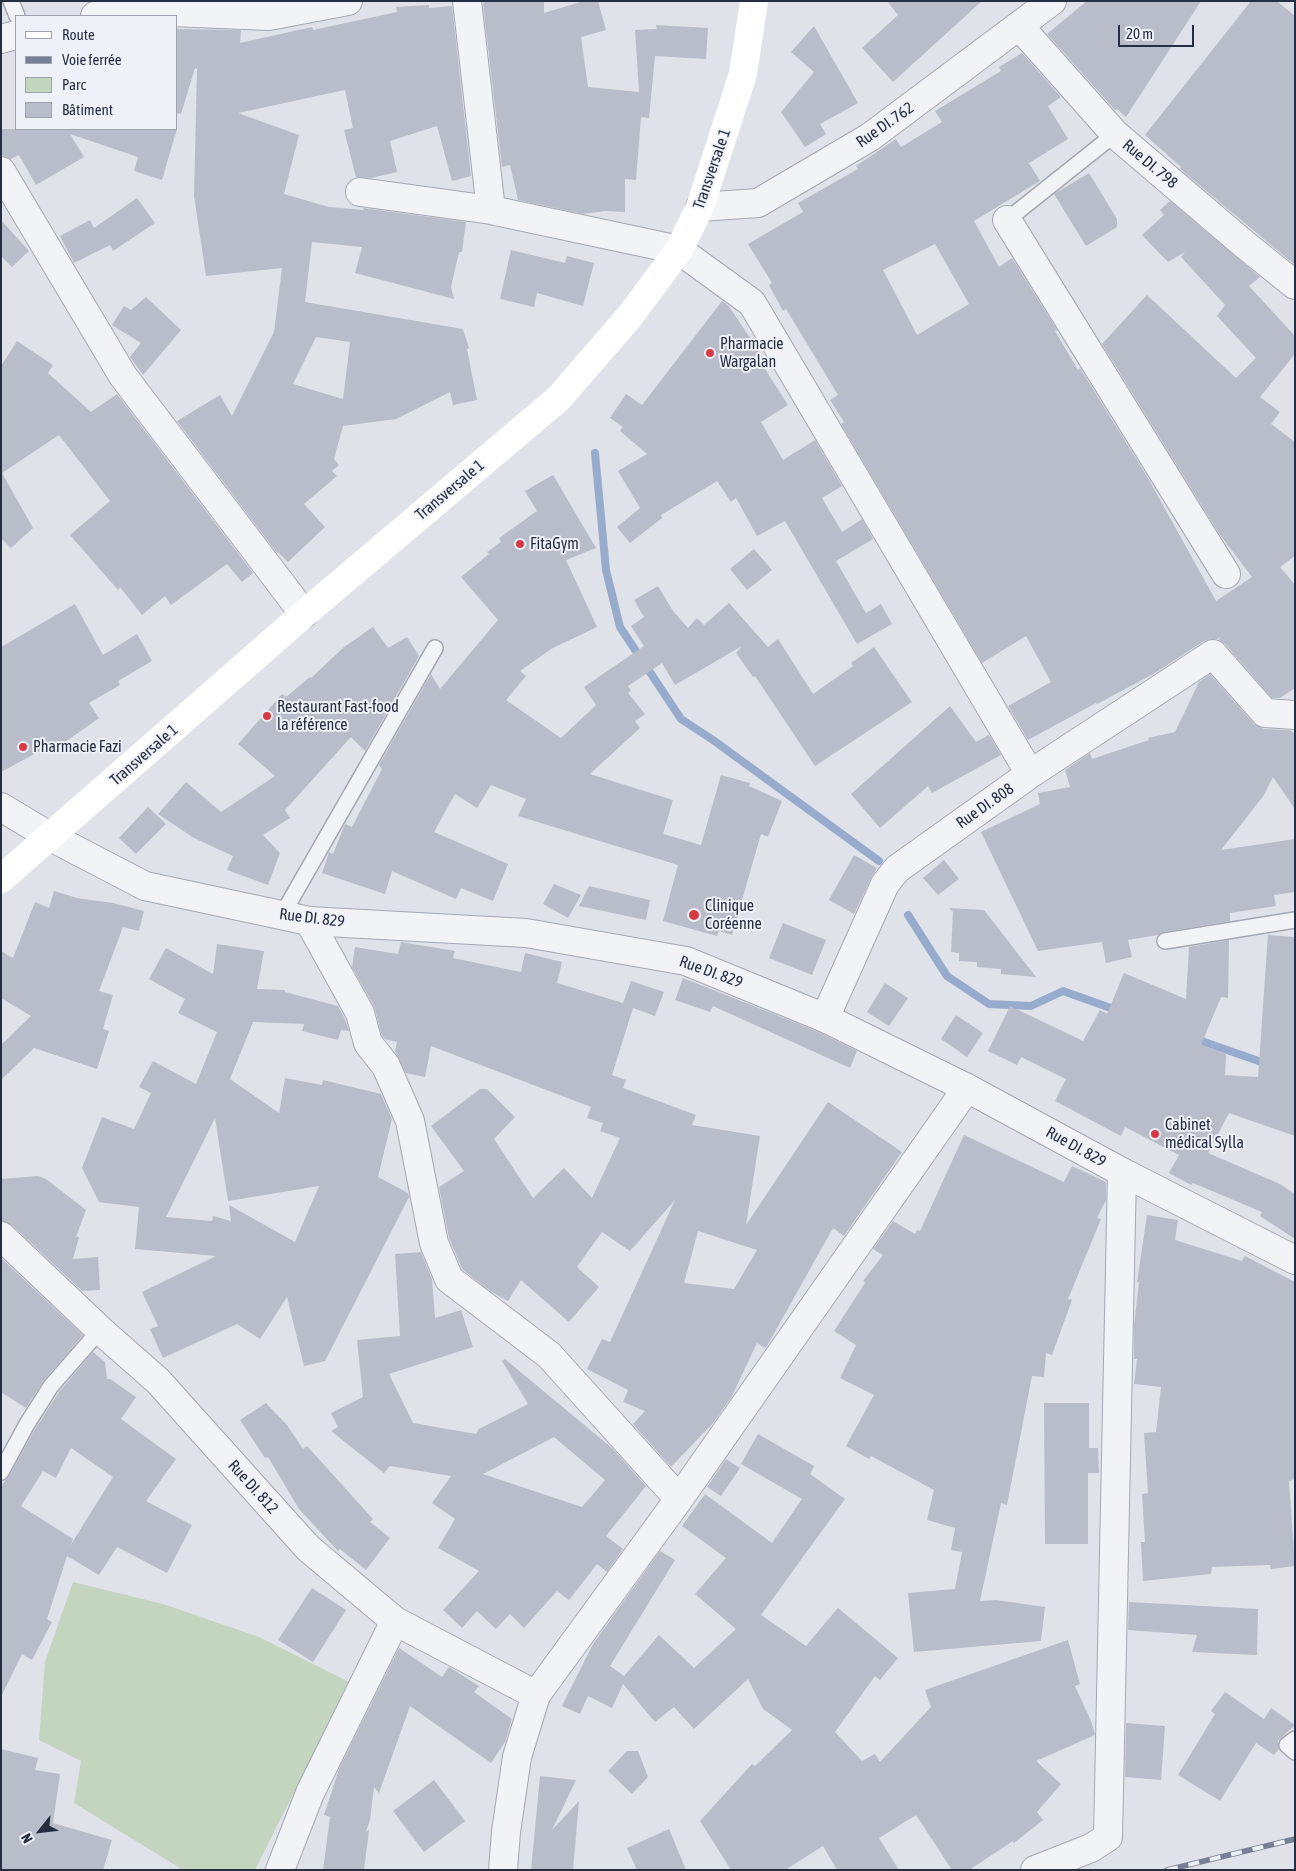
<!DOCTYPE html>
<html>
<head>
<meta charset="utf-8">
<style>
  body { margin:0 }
  #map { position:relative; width:1296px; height:1871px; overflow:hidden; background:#dfe2e9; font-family:"Asap Condensed",sans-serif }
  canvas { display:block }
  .frame { position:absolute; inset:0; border:2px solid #262e41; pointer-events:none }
  .legend { position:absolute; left:15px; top:15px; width:162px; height:115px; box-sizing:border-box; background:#eef1f7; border:1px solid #9ea3ae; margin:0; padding:6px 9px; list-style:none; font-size:15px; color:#262e41 }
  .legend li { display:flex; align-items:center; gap:10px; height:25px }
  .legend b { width:25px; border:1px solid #9ea3ae }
  .north { position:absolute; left:15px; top:1806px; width:50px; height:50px; -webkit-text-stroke:4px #eef1f7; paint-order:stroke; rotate:241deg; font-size:14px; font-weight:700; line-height:20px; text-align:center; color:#262e41 }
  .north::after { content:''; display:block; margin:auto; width:18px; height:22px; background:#262e41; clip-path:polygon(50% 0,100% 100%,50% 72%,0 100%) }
  .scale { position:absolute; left:1118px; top:25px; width:76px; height:22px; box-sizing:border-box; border:2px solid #262e41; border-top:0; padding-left:6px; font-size:15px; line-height:18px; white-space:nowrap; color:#262e41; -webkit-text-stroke:4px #eef1f7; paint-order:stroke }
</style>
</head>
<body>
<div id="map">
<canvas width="1296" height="1871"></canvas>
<div class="frame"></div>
<ul class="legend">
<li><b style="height:6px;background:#fff"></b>Route</li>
<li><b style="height:6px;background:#777f94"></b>Voie ferrée</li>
<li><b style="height:14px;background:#c3d4bf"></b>Parc</li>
<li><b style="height:14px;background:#b9bdc9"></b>Bâtiment</li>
</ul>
<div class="north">N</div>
<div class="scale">20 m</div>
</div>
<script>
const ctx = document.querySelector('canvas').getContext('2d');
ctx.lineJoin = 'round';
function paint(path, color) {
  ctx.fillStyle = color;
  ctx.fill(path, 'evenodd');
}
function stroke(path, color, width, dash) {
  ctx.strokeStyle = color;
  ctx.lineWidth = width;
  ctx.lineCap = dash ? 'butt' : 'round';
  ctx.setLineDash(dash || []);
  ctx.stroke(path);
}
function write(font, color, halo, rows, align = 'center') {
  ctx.font = font + ' "Asap Condensed",sans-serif';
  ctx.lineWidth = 4;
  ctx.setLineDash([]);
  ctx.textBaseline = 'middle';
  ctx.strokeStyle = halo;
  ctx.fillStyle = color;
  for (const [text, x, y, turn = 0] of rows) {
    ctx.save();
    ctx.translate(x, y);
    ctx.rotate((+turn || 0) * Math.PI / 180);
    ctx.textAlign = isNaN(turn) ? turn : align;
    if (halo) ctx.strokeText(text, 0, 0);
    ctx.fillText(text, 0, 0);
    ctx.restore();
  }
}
paint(new Path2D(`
  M73,1582L163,1604L259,1637L355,1685L291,1798L255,1870H183L74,1803L81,1761L39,1740L45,1662Z`), '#c3d4bf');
stroke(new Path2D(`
  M595,453L606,570L620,627L681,719L713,740L879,861
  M908,915L947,976L989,1004L1031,1006L1063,991L1119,1011
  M1193,1038L1267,1064`), '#97accc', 8);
paint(new Path2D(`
  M485,1H544V13L584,1H598L606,30L581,37L588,87L639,92L635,30L657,29L656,25L708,28L706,59L655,56L649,118L641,117L636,180L625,179V212L605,211L583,214L518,200L510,165L502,167L483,4Z
  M887,1H982L893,82L862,48L898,15Z
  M1087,1H1201L1126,117L1117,109L1115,110L1047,34Z
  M1251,1H1277L1295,16V265L1180,169L1181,167L1145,135Z
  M429,5V8L452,6L471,176L452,181L437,126L390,141L397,172L371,178L356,177L344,130L353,128L345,90L238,113L299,135L284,194L329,207L364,210L363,208L466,222L462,252H459L451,287L454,299L355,273L362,247L312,242L305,302L463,329L469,348L467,349L477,400L453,405L450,392L396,419L343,426L334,459L339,465L332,471L337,476L304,504L325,527L288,562L278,552L277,553L177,421L220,395L232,416L274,332L282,268L206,276L194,196L197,69L195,68L181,114L176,113V29L241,30L240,43L312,27L313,30L397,12L396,7ZM316,337L350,342L343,399L293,384Z
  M814,26L858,103L820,124L826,134L805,147L781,112L814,72L791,52Z
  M1022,53L1061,97L1048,106L1068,139L1029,163L1040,181L974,221L999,267L1012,258L1057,330L1055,331L1078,370L1080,368L1148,478L1216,601L1252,577L1220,535L1102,344L1147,295L1236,378L1256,358L1217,316L1225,305L1181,257L1185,252L1168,262L1142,235L1164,215L1160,210L1170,201L1260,277L1249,286L1295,336V354L1260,397L1280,412L1271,424L1295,442V556L1280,567L1295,585V688L1280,698H1272L1225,644L1219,640L1220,637L1217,639H1211L1204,641L1155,673L1097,704L1096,703L1028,740L1008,706L1051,682L1026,636L982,663L841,424L844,422L830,400L838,395L786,309L783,311L769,285L772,283L748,244L803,212L798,203L858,169L856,166L896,139L901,147L942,122L935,111L1001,71L999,67ZM935,244L969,304L917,335L883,270Z
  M1,129H177L162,180L134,171L138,157L70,134L84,157L36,185L19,155L11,159L1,155Z
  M1089,173L1117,219V227L1086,246L1054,194Z
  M137,198L155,223L113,251L110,245L74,263L60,236L90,220L94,228Z
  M1,220L29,251L12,267L1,256Z
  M511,250L565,263L567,256L594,263L583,306L537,293L534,307L500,299Z
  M146,297L181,330L143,375L130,357L141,343L112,325L124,306L131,310Z
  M722,301L728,305L767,363L763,366L788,405L761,422L783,460L815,440L842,486L822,498L842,532L862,519L873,539L836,561L866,613L881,604L892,624L857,644L785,521L757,536L736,498L731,502L717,481L661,515L662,518L630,543L617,527L640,508L618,471L647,454L620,431L623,427L610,418L626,394L642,405Z
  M17,341L53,365L48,373L91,412L117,394L253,573L242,582L227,564L171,605L165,596L142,615L120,587L118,590L70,535L110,501L59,435L2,473L33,528L11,548L1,538V366Z
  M553,475L596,548L566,560L597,627L551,649L520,671L526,676L506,700L561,738L596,705L584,687L644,646L631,626L644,617L634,600L658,586L673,611L688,628L697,618L704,625L729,603L768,647L778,639L813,694L853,666L851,663L874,647L912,702L815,766L755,676L753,677L736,653L742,646L675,685L662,663L628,686L631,691L628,693L645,714L635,721L640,728L590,774L673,800L663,834L701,845L721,775L750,783L749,786L782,801L768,837L761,834L732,935L719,931L717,936L663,921L678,865L518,816L526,799L491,785L477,808L455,794L434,832L508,864L493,901L461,888L456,899L392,871L385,894L322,873L329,852L333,854L345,824L352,827L382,769L379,765L431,674L440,689L498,620L461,577L489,554L487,552L501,542L499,538L537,511L525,491Z
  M754,549L772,570L747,590L730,569Z
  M75,604L103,655L137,634L152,661L118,681L120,685L89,703L99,718L54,750L51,745L1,772V647Z
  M373,627L388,648L407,637L419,656L365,751L351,737L285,810L290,818L263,835L280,853L268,885L227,870L233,856L194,838L158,814L186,782L221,812L275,776L238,744L282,694L286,697L310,677L311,678L344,647Z
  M1210,674L1254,724L1264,729L1289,730L1295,733V809L1273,777L1264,795L1221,850L1295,839V892L1274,895L1276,906L1230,913V921L1164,932L1158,935L1128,940L1132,957L1106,963L1102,942L1038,951L981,832L1040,804L1038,793L1070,787L1065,770L1090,753L1092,759L1149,740L1148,738L1175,732L1199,682Z
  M950,706L976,742L989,735L1001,755L932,793L928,786L880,828L851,794Z
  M148,807L166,824L136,854L119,838Z
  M854,855L877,868L871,878L854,914L829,900Z
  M944,860L959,879L938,895L923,878Z
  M554,884L581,895L568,918L543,904Z
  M589,886L650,900L646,920L579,906Z
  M54,891L77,898L113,903L144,911L139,931L123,927L99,991L113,995L103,1029L109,1031L97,1069L34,1048L1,1080V1045L31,1016L1,998V951L13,958L35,902L49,908Z
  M949,908L984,910L1036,977L1001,974V969L977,967V962L959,961V953L951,952L953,912Z
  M783,923L826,940L812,975L769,958Z
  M1268,935L1295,937V1136L1229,1113L1208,1153L1280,1184L1295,1194V1239L1260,1216L1262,1212L1193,1183L1191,1185L1169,1173L1179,1155L1125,1127L1121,1136L1055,1101L1066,1079L1021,1057L1017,1065L988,1051L1010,1006L1083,1041L1100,1010L1107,1014L1124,973L1186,999L1189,947L1229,940L1228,998L1221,997L1201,1045L1226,1054L1225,1075L1258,1077Z
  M401,942L455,951L453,958L521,972L525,953L562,962L557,983L623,1003L631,981L664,992L655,1016L633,1008L612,1075L626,1080L623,1088L696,1115L692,1125L760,1136L746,1225L828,1102L902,1152L844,1236L833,1228L767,1346L765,1348L757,1343L732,1396L714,1422L671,1467L633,1424L645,1411L623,1402L628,1390L587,1369L602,1339L610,1342L675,1200L630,1251L602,1232L577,1267L599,1287L569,1322L521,1280L508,1301L490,1291L462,1269L449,1238L439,1187L464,1171L431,1126L480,1089H487L515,1117L494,1139L533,1198L564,1168L592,1198L620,1138L600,1131L603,1123L587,1118L591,1107L431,1046L425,1077L406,1073L395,1052L397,1042L385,1039L382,1036L374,1006L352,967L355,947L398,954ZM698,1231L757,1250L734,1289L684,1283Z
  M217,944L264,951L257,989L285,990V992L338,1006L345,1019L349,1031L341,1030L338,1040L302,1031L304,1024L253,1022L230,1079L279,1113L285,1078L322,1085L323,1080L381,1094L392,1119L378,1177L408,1193L409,1197L325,1361L304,1366L287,1297L260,1339L237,1324L163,1358L150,1329L158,1326L142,1292L216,1256L135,1249L139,1207L99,1202L82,1168L102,1117L134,1129L151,1093L139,1087L153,1061L196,1084L217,1032L178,1013L185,999L149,979L166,948L213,974ZM215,1118L228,1201L319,1186L295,1242L229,1205L231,1221L213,1216L212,1221L166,1217Z
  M683,978L819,1032L857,1051L850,1068L713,1006L710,1012L675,1000Z
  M885,983L908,998L889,1026L867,1012Z
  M956,1015L983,1033L967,1057L941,1039Z
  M964,1135L1064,1182L1072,1166L1106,1182V1200L1097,1218L1101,1219L1068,1299L1072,1300L1052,1355L1046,1353L1044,1377L1032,1376L1007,1505L1001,1503L980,1601L996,1600L1045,1607L1041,1641L914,1652L908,1593L955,1589L962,1552L951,1550L955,1528L927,1520L934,1490L871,1456L869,1459L846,1446L874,1395L840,1378L856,1345L834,1331L865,1283L863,1281L883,1255L873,1249L893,1221L915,1234L917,1230L920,1231Z
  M38,1176L46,1179L86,1210L76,1237H79L73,1259L98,1257L100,1290L82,1291L12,1225L1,1221V1179Z
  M1147,1215L1178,1220L1175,1240L1242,1261L1245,1256L1295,1282V1479L1289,1481L1295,1566L1271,1569L1270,1565L1212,1567L1211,1574L1143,1581L1141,1542H1145L1142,1494L1148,1493L1144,1433L1156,1432L1161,1387L1134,1384L1137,1359H1134V1325L1139,1282H1137Z
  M421,1252L432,1279L435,1318L461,1310L473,1347L389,1374L413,1423L476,1434L479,1429L528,1404L502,1361L505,1359L612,1448L646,1486L606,1536L623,1549L607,1572L597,1564L569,1600L557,1591L524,1628L510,1614L496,1629L477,1611L462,1628L443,1610L479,1571L438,1548L455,1519L432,1503L451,1476L390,1466L384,1473L331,1431L338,1427L331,1413L363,1397L357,1340L400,1336L395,1254ZM554,1437L605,1480L582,1507L483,1474Z
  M1,1258L83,1335L44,1380L26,1408L1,1392Z
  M93,1352L105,1362L107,1379H110L136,1397L121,1419L176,1459L146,1501L192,1525L167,1573L117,1547L99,1575L67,1556L47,1619L52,1622L32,1660L22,1654L1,1697V1486L9,1476L35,1429L59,1392ZM71,1448L113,1477L70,1546L73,1539L21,1506L43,1471L56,1478Z
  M266,1403L287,1425L303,1449L307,1446L373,1519L370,1522L390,1538L366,1570L340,1549L338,1551L299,1509L268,1457L265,1458L240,1420Z
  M1044,1403H1089V1448H1098L1099,1473H1088V1544H1045Z
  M758,1434L814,1466L810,1474L845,1499L761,1615L806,1646L838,1608L898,1658L880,1680L875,1676L835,1732L862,1761L875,1754L880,1762L931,1707L925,1690L1068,1640L1080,1684L1075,1686L1091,1721L1095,1735L1036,1761L1061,1784L1037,1812L1043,1820L1014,1843L1013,1841L969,1870H952L916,1815L879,1838L899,1870H837L823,1846L785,1870H731L700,1821L752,1764L755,1766L792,1730L763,1709L748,1679L694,1729L674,1707L655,1722L623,1684L612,1708L588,1696L580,1714L562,1706L593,1644L660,1551L675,1560L610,1666L624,1676L659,1635L694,1668L736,1629L695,1594L726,1558L682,1526L705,1494L772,1543L802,1499L741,1464Z
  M726,1459L740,1468L721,1496L707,1487Z
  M312,1588L346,1610L313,1662L278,1640Z
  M1129,1602L1258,1609L1257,1655L1192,1652L1197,1635L1128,1630Z
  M399,1648L442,1677L449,1667L479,1686L474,1692L512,1719L505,1742L491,1763L410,1706L379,1793L374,1787L370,1820L366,1832L369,1830L364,1870H323L330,1817L324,1815L339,1769Z
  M1225,1692L1264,1719L1271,1708L1295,1725L1278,1741L1279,1749L1274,1755L1256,1743L1220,1801L1178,1775L1215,1714L1211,1711Z
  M1126,1723L1165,1726L1161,1780L1125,1777Z
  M1,1749L38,1758L35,1770L60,1774L53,1823L112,1840L103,1870H1Z
  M627,1751H638L648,1777L632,1794L608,1771Z
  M540,1776L576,1780L552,1830L579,1801L573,1870H531Z
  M434,1780L465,1821L424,1852L393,1811Z
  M669,1829L686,1870H637L627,1848Z`), '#b9bdc9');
const service = new Path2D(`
  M11,1L17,16
  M1007,220L1115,134
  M282,915L435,648
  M1165,941L1295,920
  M1,1472L27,1424L51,1386L100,1330
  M1295,1739L1287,1745L1295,1752`);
const minor = new Path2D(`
  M467,1L491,210
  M95,16L123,10L269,16L348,1
  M1020,27L1115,134L1244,244L1295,285
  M1,39L16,35
  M1,171L123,376L304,614
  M360,192L491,210L679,250L752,303L1030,774
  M1007,220L1226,574
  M1,807L51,837
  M309,921L360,1013L368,1043L386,1066L410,1121L434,1243L449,1279L549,1355L679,1499
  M825,1018L885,884L897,869L1030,774L1213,654L1265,713L1295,715
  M1,1236L100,1330L158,1381L308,1548L395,1621L536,1695
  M280,1870L310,1793L395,1621
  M503,1870L506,1832L517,1757L536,1695L679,1499L967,1088
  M1035,1870L1091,1848L1108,1837L1122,1172`);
const tertiary = new Path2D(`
  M700,207L758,203L870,137L1052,1
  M51,837L145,886L309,921L526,933L686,961L825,1018L967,1088L1122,1172L1295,1260`);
stroke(service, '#a4a8b3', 18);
stroke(minor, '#a4a8b3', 30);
stroke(tertiary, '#a4a8b3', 30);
stroke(service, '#f2f3f7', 15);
stroke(minor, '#f2f3f7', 28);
stroke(tertiary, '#f2f3f7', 28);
stroke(new Path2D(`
  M1,879L304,614L559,398L630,316L679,250L700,207L743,74L754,1`), '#fff', 28);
const rail = new Path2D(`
  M1167,1870L1295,1839`);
stroke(rail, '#777f94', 5.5);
stroke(rail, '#eef1f7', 4, [11]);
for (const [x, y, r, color] of [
  [710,353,5,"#d83a44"],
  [520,544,5,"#d83a44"],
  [267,716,5,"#d83a44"],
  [23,747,5,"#d83a44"],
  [694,915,6,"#d83a44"],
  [1155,1134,5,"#d83a44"]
]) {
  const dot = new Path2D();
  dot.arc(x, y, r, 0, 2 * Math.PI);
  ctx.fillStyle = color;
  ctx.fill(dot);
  stroke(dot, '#eef1f7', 2);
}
write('16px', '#262e41', '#eef1f7', [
  ["Rue DI. 762",885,125,-35],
  ["Rue DI. 798",1150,164,40],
  ["Transversale 1",712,169,-71],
  ["Transversale 1",450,490,-40],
  ["Transversale 1",144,755,-41],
  ["Rue DI. 808",985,806,-35],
  ["Rue DI. 829",312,918,7],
  ["Rue DI. 829",711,972,20],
  ["Rue DI. 829",1076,1147,29],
  ["Rue DI. 812",253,1487,48]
]);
write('16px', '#262e41', '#eef1f7', [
  ["Pharmacie",720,344],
  ["Wargalan",720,362],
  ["FitaGym",530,544],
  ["Restaurant Fast-food",277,707],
  ["la référence",277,725],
  ["Pharmacie Fazi",33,747],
  ["Clinique",705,906],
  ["Coréenne",705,924],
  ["Cabinet",1165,1125],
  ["médical Sylla",1165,1143]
], 'left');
</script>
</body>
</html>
